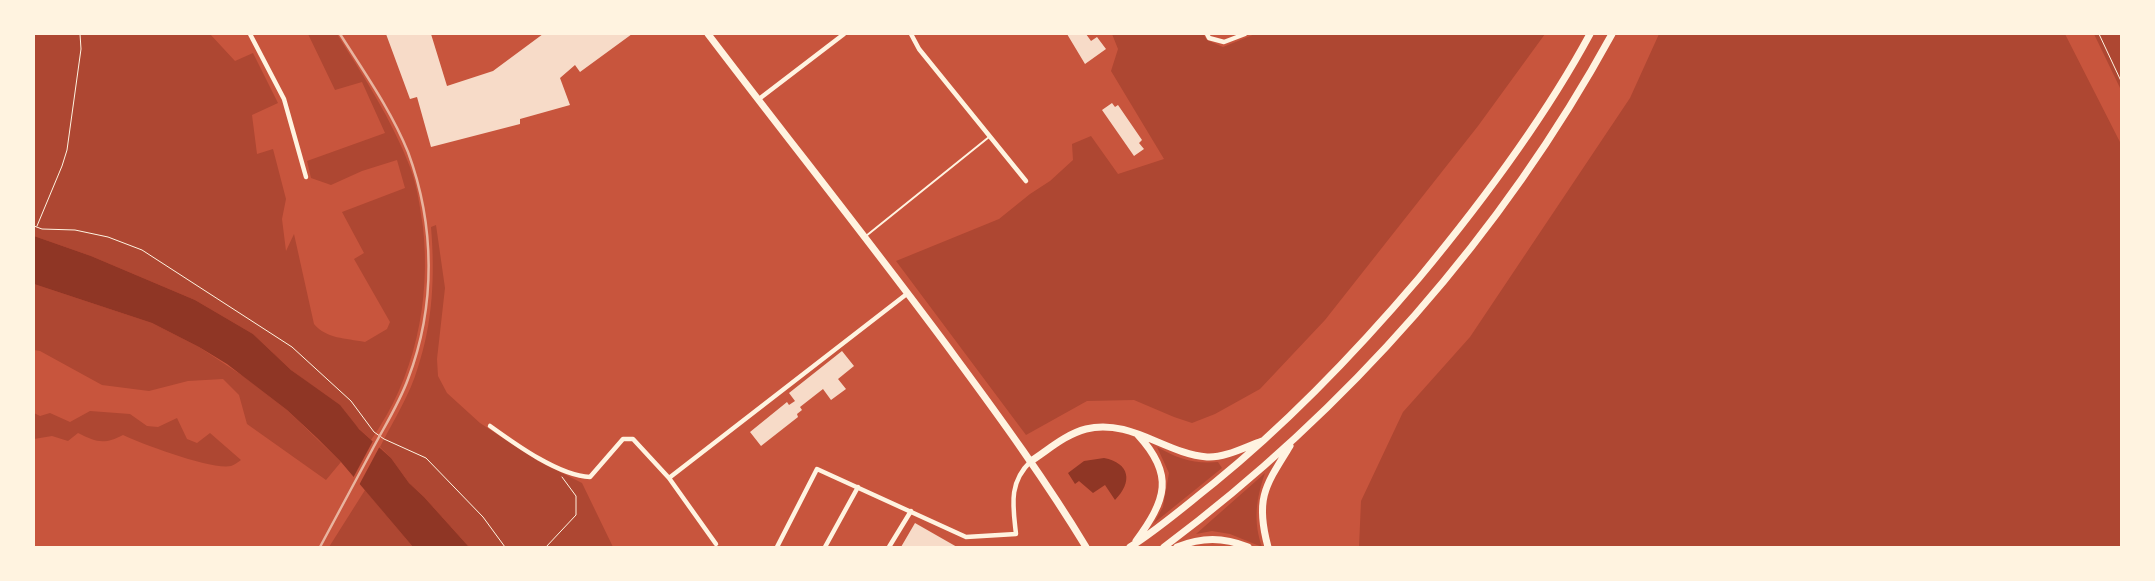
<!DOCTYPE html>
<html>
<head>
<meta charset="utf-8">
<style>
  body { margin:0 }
  #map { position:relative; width:2155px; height:581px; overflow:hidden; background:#c8553d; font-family:Rubik,sans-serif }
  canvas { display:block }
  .frame { position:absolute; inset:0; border:35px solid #fff3e0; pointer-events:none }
</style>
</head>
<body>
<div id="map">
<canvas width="2155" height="581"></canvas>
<div class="frame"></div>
</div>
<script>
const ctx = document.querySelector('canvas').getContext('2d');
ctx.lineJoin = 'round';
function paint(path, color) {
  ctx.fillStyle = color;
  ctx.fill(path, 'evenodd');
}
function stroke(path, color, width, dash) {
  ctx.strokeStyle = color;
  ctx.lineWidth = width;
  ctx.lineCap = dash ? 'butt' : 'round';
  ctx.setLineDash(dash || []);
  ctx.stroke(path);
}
paint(new Path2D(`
  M34,34H210L235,61L253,53L278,103L252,115L257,154L273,149L286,199L282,219L286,251L294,234L314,324C327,339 345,338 365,342L387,329L390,322L354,259L364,253L342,212L405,188L397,160L362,171L331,185L311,178L307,161L385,133L362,82L335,90L308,34H337C364,77 392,120 410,167C417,185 420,207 423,227C431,301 415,378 371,440L349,419L342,408L291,370L253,334L195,300L91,256L34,236Z
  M1112,34H1203L1207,40L1223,47L1255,34H1545L1478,126L1325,320L1260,389L1215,414L1192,423L1174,417L1134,400L1087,401L1026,435L896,261L999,219L1030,194L1050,181L1073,160L1072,144L1091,136L1118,174L1164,159L1111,71L1118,49Z
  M1659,34H2065L2121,144V547H1359L1361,501L1403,412L1470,337L1630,98Z
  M2094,34H2121V90Z
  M436,225L445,288L437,359L438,376L447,393L480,423L538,461L582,483L613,547H469L424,497L409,483L391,458L380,447C393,421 410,395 418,367C433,322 435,275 431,227Z
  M34,284L152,323L199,347L243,376L287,410L341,462L326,480L247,424L239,395L223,379L188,381L149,391L102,385L40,351L34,350Z
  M90,411L130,414L147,426L158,427L177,418L187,439L197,443L210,433L241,460C238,462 234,465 231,466C211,470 142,444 123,435C104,445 96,442 78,433L68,441L52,436L34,439V413L40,416L50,413L70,422Z
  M1157,447C1179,459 1193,464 1218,462L1222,468L1154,523L1163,507L1169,473Z
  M1265,473C1256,499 1253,521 1262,547L1230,534L1212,531L1196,534Z
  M365,490L413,547H329Z`), '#ae4732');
paint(new Path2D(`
  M34,236L91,256L195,300L253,334L291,370L340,405L359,429L391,458L409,483L424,497L469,547H413L341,462L317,438L287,410L227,364L199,347L152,323L34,284Z
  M1104,458C1130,463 1133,482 1115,500L1105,485L1093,493L1079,481L1075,484L1068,473L1084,461Z`), '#8f3625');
paint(new Path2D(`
  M374,439L381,444L358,487L352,480Z`), '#c8553d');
paint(new Path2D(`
  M386,34H431L447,86L493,71L543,34H632L580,72L575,65L560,78L570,105L520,119V124L431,147L417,97L410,99Z
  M1067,34H1086L1091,41L1097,37L1106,49L1085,64Z
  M1112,103L1115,107L1118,105L1142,140L1139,143L1144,149L1134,156L1102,110Z
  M842,351L854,366L838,379L846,389L831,400L823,389L800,407L802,410L797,414L798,417L761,446L750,432L787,402L789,405L795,401L789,393Z
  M915,523L957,547H901Z`), '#f7dbc8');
stroke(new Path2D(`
  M2099,34L2121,81
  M34,226L42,229L75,230L108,237L142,250L292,347L351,401L374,432L384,439L426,458L483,517L505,547
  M37,226L62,166L67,150L81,49L80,34
  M546,547L576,515V496L562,477`), '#fff3e0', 1);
stroke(new Path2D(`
  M866,236L989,137`), '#fff3e0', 2);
stroke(new Path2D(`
  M250,34L284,99L306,177
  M911,34L919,49L1026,181
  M1207,34L1209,38L1224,42L1245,34
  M759,99L844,34
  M490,426C515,444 559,476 590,477L623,439H633L669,478L716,544
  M669,478L908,293
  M777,547L817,469L966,537L1016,534C1013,506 1008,483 1031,461
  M825,547L858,487
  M889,547L911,511`), '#fff3e0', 4.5);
stroke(new Path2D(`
  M708,34C790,142 875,248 956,358C1001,419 1046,481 1086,547
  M1031,461C1048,450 1066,434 1086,429C1130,418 1166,454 1207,457C1225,458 1245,447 1262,441
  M1136,541C1166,500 1175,475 1138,435
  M1130,547C1160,528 1186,505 1214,483C1289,422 1356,352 1419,278C1482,202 1543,121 1590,34
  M1164,547C1347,410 1502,235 1612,34
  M1177,547C1202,537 1223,537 1248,547
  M1268,547C1255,499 1265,486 1290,446`), '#fff3e0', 7);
stroke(new Path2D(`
  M320,547C337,515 354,483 372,450C384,427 399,404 408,379C436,306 435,225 408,152C391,110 364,72 340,34`), '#e9b49f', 2.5);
</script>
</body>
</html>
